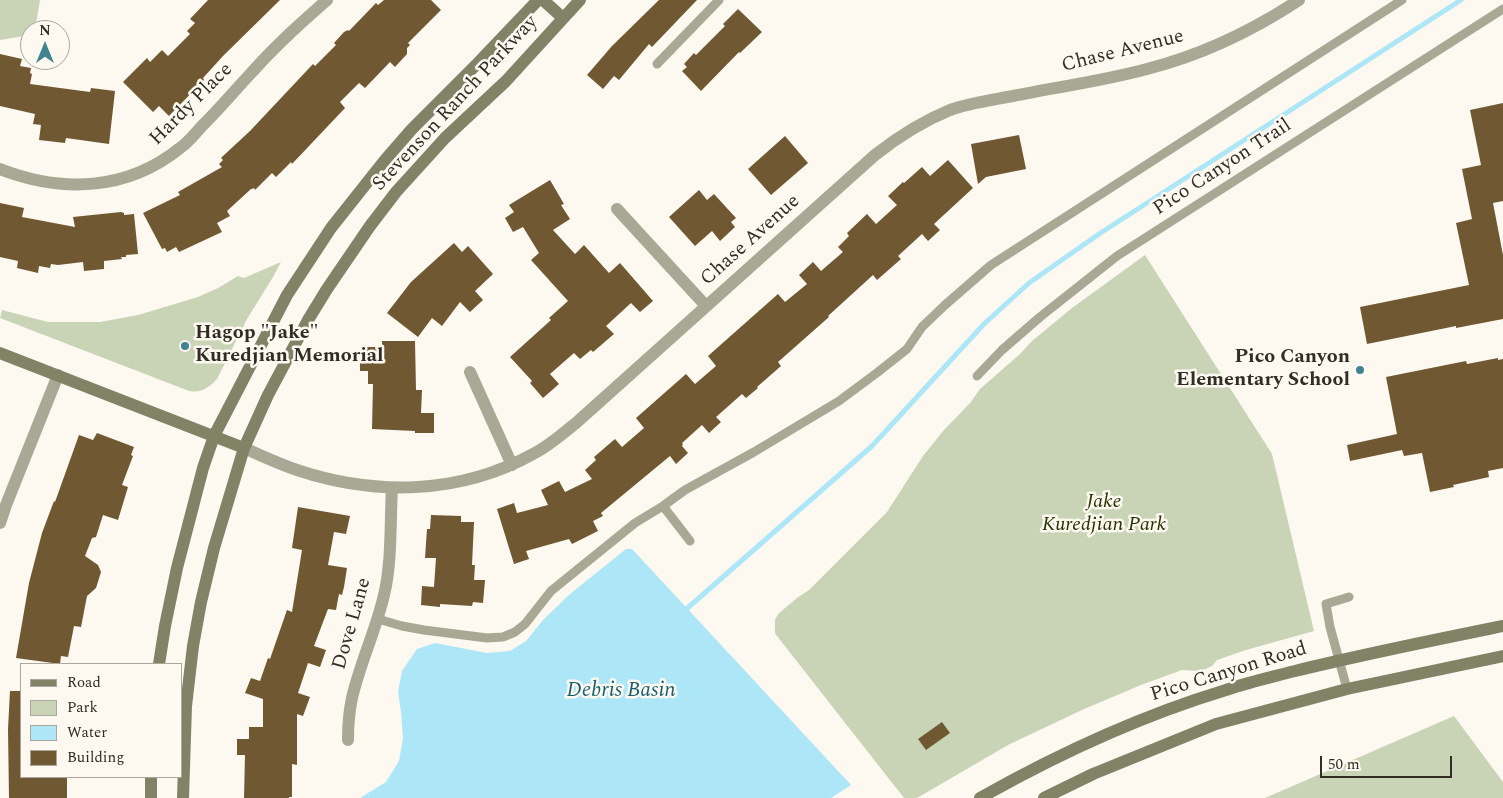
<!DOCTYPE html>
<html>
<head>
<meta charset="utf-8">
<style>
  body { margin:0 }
  #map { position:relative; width:1503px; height:798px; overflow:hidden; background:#fdf8f0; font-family:Spectral,serif }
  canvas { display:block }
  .legend { position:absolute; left:20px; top:663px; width:162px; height:115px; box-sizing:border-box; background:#fdf8f0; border:1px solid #aba69e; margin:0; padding:6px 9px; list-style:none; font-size:15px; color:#312c24 }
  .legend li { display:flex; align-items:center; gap:10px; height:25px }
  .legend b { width:25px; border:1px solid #aba69e }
  .north { position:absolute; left:20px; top:20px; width:50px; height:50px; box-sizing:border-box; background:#fdf8f0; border:1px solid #aba69e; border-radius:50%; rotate:0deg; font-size:14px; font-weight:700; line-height:20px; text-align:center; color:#312c24 }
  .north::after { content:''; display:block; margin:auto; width:18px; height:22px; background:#408492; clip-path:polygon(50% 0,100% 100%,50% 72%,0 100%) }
  .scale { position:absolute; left:1320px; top:756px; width:132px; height:22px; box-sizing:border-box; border:2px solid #312c24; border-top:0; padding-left:6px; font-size:15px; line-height:18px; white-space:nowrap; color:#312c24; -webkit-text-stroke:4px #fdf8f0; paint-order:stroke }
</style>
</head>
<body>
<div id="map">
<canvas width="1503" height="798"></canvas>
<ul class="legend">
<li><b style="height:6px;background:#808366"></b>Road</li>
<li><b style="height:14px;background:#c9d4b7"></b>Park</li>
<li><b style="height:14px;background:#ade6f7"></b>Water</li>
<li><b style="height:14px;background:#705932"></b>Building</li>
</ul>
<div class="north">N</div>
<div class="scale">50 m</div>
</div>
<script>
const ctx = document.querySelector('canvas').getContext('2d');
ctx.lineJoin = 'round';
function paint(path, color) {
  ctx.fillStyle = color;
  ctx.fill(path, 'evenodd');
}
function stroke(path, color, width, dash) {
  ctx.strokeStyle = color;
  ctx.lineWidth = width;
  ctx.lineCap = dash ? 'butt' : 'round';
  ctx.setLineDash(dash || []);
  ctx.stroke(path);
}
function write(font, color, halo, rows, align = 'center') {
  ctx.font = font + ' Spectral,serif';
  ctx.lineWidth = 5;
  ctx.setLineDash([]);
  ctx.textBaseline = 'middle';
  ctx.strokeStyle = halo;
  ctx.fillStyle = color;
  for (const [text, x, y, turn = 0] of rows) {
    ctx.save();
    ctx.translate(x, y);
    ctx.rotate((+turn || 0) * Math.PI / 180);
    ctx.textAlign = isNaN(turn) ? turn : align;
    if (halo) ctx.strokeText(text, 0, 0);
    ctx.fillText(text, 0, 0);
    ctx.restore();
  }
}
paint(new Path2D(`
  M0,0H40L35,30H30V35L0,40Z
  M1145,255L1272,454L1314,631L1246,650L1217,660L1212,666L1201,671L1182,670L1141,685L1084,709L1008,745L917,798H904L777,636L775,633V620L778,614L797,598L809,590L887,512L923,456L944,430L970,403L980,389L1020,354L1032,341L1072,308Z
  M281,262L273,277L247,319L217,379C209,388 201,393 189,391L0,318L2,310L48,322H100L138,315L198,297L218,288L238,276L244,278Z
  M1454,716L1503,782V798H1265Z`), '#c9d4b7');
paint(new Path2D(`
  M626,549H632L851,785L831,798H360L386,782L399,761L403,738L401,712L398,692L402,671L417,649L435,643L487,653L510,651L526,641L543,620L570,594Z`), '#ade6f7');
stroke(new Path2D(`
  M683,612L872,446L984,324L1029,283L1099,234L1461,0`), '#ade6f7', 5);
paint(new Path2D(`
  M208,0H280L223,56L203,78L204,80L169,116L159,106L153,112L123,82L147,58L150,62L162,50L168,56L190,34L187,31L195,23L190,19Z
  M384,0H431L441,10L408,43L410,45L407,48V54L395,67L390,62L365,88L359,83L340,102L345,108L292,164L291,162L276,177L272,173L255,190L254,188L252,189H251L227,211L230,216L217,223L222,232L179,252L176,247L167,252L165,248L162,249L143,213L180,195L178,192L222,167L219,164L223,160L221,158L223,156L250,131L313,64L315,66L336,45L334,43L344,32L348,30L349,31L376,3L378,5Z
  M659,0H697L652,47L649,44L619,80L614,76L603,89L587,75L612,46Z
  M738,9L762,32L740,53L739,52L701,91L682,71L687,67L684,64L694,53L696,55L725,26L723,24Z
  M0,54L22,59L20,66L31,68L30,73L32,74L30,84L90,92L91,88L115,91L109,144L66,138L65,143L39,140L41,125L33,124L35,114L0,106Z
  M1503,103V201L1493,203L1503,255V319L1456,328V326L1367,344L1360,307L1469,285L1456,223L1472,219L1462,169L1481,165L1470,110Z
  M1019,135L1026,169L986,177L978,184L971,144Z
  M785,136L808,163L771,195L748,169Z
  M948,160L973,188L934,224L940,230L928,241L922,234L898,256L901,259L877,280L873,275L828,316L829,317L778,362L781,366L757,387L758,388L746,398L742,394L716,417L721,422L709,433L702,425L682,443L683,444L682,446L688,453L676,464L670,456L601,513L603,516L593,521L598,531L572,544L569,539L526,551L529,559L514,564L497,509L514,503L517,513L548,505L541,490L559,481L565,492L592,479L585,470L596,460L594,457L615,439L622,447L644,428L636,418L686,374L695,384L716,366L708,356L778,294L785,302L807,284L799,275L813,262L821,271L843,252L838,247L849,236L847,233L867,214L876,224L897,205L888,196L903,182L904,183L922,167L930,176Z
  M550,180L564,204L561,205L570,219L553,230L575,254L584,245L609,273L620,263L653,301L640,312L631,303L606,326L614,334L593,352L591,350L580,359L574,353L550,374L559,384L543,398L530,383L532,381L510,357L551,320L549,318L568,301L531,260L539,253L523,227L513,232L505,218L514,212L509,205Z
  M699,190L707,200L714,194L736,218L731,222L735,227L720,241L712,231L695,246L669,217Z
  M0,203L24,208L22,217L75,227L73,217L121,212L124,213V215L134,214L138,254L126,255V257H121L122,259L104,261V269L84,271L83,262L58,265L51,264L50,268L39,266L38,273L17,268L18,261L0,257Z
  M454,243L462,252L468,246L493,274L475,291L483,300L470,312L460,302L442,326L432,318L418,337L387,313L411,282Z
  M382,341H415L416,390H422L421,413H434V433H415V431L372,429L373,384H368V371H360V347H382Z
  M1498,358V360L1503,359V468L1488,471L1489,477L1453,485L1454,487L1430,492L1422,453L1404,456L1402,450L1350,461L1347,445L1397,434L1386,377L1466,361L1467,364Z
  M97,433L134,447L131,455L133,456L122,485L128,487L118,520L103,515L96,537L92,538L85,556L98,565L101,572L96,588L87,596L81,627L74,626L68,657L61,656L60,664L16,658L29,583L42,533L54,501L55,502L79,435L93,440Z
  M298,507L350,516L346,534L334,532L328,565L347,568L344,587L342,595L339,594L336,610L328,609L314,646L326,650L320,667L308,663L298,693L310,697L303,716L297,714V765L292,764V797H289V798H244L245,755H237V739H249V727H263V699L245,693L251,678L260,681L268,658L270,659L287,610L292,612L302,550L292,548Z
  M431,515L461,516V522H474L472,565H475L474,580H485L483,603L473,602L472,606L440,604V607L421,605L422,586L434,587L436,558H425L427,529H430Z
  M10,691H21V777H67V798H9L8,729Z
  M942,722L950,733L926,750L918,739Z`), '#705932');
stroke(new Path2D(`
  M657,64L719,0
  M977,376L1002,350L1040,317L1117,256L1503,9
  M663,506L690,541
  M378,619L402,626L424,630L487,638L503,637L515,632L525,624L551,591L635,523L663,506L685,490L754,452L839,401L878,372L907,349L922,327L945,305L991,265L1402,0
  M1347,689L1330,627L1326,604L1349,597`), '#a7a995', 9);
stroke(new Path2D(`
  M0,169C62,193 127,191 180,148C189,142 196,132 204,124C221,107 236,89 253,71C276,45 301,23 327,0
  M617,209L706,306
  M470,372L512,465
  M244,448C262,456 281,465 300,471C377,496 461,494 533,454C549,446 562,434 576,423L875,155C899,136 921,122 950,110C969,103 992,100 1013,96C1057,87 1103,81 1147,69C1202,55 1252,31 1299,0
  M0,523L6,505L58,375
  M348,740C348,726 349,712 352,698C360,663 376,630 384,595C392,563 390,522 392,488`), '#a7a995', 12);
stroke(new Path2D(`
  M543,0L563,18
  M0,353L244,448
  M159,664L165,626L177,568L203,468L214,436L287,295L331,228L385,160L412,129L478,63L538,0
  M151,777V798
  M183,798L186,706L193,646L201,602L214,548L244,448L268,395L308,320L327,289L370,226L396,192L445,138L506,81L580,0
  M980,798C1058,754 1140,716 1226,690C1249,682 1272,677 1295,671C1364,654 1434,640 1503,626
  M1044,798L1093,774L1216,724L1347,689L1503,656`), '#808366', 12);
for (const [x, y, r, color] of [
  [185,346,5,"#408492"],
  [1360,370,5,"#408492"]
]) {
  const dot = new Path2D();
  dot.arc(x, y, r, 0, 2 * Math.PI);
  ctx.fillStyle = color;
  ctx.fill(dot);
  stroke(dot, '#fdf8f0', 2);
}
write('20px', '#312c24', '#fdf8f0', [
  ["Chase Avenue",1123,52,-14],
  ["Stevenson Ranch Parkway",456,104,-47],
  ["Hardy Place",192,105,-45],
  ["Pico Canyon Trail",1223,168,-33],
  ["Chase Avenue",751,241,-42],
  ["Dove Lane",353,624,-74],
  ["Pico Canyon Road",1229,673,-17]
]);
write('bold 20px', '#312c24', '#fdf8f0', [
  ["Hagop \"Jake\"",195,334],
  ["Kuredjian Memorial",195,357],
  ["Pico Canyon",1350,358,"right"],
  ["Elementary School",1350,381,"right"]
], 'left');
write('italic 20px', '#253200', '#fdf8f0', [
  ["Jake",1104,503],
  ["Kuredjian Park",1104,526]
]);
write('italic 21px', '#145e70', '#fdf8f0', [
  ["Debris Basin",621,692]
]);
</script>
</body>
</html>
